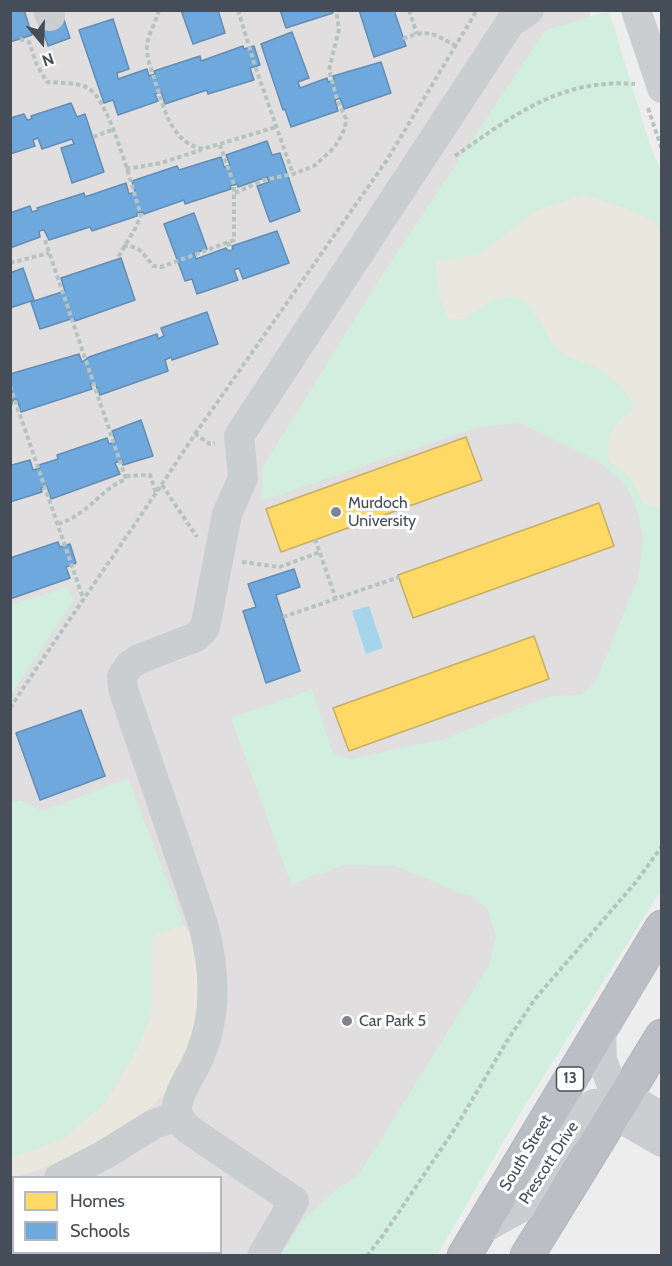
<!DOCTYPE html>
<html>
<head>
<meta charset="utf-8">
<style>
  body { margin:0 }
  #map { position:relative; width:672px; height:1266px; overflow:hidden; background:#eeeded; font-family:Cabin,sans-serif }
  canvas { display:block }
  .frame { position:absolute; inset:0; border:12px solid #454d59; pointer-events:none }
  .legend { position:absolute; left:12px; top:1176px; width:210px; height:78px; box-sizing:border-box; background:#fff; border:2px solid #b5b8bd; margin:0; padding:8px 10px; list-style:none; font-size:18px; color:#454d59 }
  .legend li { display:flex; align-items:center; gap:12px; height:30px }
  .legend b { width:30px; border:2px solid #b5b8bd }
  .north { position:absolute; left:12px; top:12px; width:60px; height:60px; -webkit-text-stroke:4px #fff; paint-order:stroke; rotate:161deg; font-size:16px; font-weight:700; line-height:24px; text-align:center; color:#454d59 }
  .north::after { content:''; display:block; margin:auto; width:21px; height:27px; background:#454d59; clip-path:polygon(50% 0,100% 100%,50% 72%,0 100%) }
</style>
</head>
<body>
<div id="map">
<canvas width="672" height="1266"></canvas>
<div class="frame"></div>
<ul class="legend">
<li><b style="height:16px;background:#ffd966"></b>Homes</li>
<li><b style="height:16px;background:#6fa8dc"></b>Schools</li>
</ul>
<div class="north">N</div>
</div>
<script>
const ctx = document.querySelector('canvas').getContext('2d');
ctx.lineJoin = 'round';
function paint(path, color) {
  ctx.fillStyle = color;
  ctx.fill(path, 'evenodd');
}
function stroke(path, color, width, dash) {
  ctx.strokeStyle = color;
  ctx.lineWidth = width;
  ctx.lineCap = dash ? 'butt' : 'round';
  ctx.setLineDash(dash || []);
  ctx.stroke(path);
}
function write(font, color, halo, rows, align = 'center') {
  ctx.font = font + ' Cabin,sans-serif';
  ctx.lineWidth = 6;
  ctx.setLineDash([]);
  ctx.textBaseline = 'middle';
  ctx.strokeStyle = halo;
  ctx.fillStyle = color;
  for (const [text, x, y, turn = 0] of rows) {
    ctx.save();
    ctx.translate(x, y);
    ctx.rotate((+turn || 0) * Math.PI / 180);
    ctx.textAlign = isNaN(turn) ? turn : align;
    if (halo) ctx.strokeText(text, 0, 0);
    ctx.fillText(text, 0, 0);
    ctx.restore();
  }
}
paint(new Path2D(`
  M10,11H589L632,158L661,827L357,1255H11ZM14,1178H220V1252H14Z`), '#e0dedf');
paint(new Path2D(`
  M609,11L649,142L661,172V890L516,1120L437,1255H280L303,1220L338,1188L358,1176L489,965L496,936L487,908L471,896L457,892L396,866L345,865L291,884L231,718L312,689L333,754L351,759L447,738L549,696L581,695L596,681L638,578L643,537L635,504L625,484L598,461L520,423L475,428L262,501V468L384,272L545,30Z
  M68,587L74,600L11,695V605Z
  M128,778L184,925L152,936L151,1015L137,1049L105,1103L61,1140L11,1158V803L20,800L43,811Z`), '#d1eedf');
paint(new Path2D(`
  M583,195L628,209L655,221L661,233V508L643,503L630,477L609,461C606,447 608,436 617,424C624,414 630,417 633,402L619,385L595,366L568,357L555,347L528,304L516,296L492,300L464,319H449L440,300L435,262L478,255L536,211Z
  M184,925L194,938L202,978L197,1019L184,1060L165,1093L132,1126L59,1163L14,1178L11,1180L10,1158L61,1140L105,1103L137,1049L151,1015L152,936Z`), '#e9e7de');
paint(new Path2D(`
  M369,606L383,648L366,654L352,611Z`), '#a5d5ec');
const homes = new Path2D(`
  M466,437L482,480L281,552L266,509Z
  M599,503L614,546L413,618L398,575Z
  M534,636L549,679L349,751L333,708Z`);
paint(homes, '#ffd966');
stroke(homes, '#c7af62', 1.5);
const schools = new Path2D(`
  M10,10H24L32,35L10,42Z
  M181,10H218L225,33L193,44Z
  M280,10H332L333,13L286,28Z
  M359,10H394L406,46L374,57Z
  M63,17L70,38L48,46L41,25Z
  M113,19L129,69L117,73L118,79L147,69L149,76L155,74L154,71L200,56L201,61L243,46L244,49L254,46L260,65L250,68L254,80L208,94L207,90L165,104L161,92L155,94L158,101L118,115L113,100L104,103L79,30Z
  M292,32L309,78L298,82L300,88L327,78L328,82L334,80L333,76L381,62L391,93L344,109L340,98L335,100L338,111L291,127L285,109L283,110L261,44Z
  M71,103L77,117L85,114L104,172L72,183L61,148L74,144L72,139L42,149L38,138L33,140L35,146L10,154V118L24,114L27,120L32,119L31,116Z
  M267,141L272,155L280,153L300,211L270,222L257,186L269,182L267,177L238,187L237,184L230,186L231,189L185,204L184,200L144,214L143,212L137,213V216L92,231L90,227L49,240L44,230L39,231L40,237L10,248V213L30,206L32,212L38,210L37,208L84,193L85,197L126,183L129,194L135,192L132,181L177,166L179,170L221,157L224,167L230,165L226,155Z
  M194,213L207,249L194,253L196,259L226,248L228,251L233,249L232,246L277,231L289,263L243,279L239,268L234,270L238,280L197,294L192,279L185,281L164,224Z
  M121,258L135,300L75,321L74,318L40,329L31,302L65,291L61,278Z
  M23,268L34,300L10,308V273Z
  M207,312L218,344L172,360L171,357L165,360L168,371L100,395L95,383L90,384L92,389L21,412L17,399L12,401V404L10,405V374L79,354L82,362L89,357L157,334L158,339L164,336L161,328Z
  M141,420L153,456L123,465L122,460L115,463L120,474L51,499L47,486L41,488L42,492L10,502V463L12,465L30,460L33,470L40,468L39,465L58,459L57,455L107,438L109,444L116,442L112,431Z
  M58,542L60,547L70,544L76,563L66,567L70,578L10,599V558Z
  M294,569L300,587L276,595L300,671L266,683L243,611L256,607L248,584Z
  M81,710L105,776L40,800L16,733Z`);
paint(schools, '#6fa8dc');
stroke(schools, '#628db5', 1.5);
const highway = new Path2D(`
  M464,1256L662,927
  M527,1256L662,1036`);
stroke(highway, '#b2b6bd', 35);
stroke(new Path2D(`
  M159,10C156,22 148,34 147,45C146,58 152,70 155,81C164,108 171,143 203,149L276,127
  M238,10L255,66L293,174
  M409,10L417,34
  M20,39L29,42L37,65L47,82C59,83 77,82 88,88C110,100 132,188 141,215L136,227L117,259
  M403,39C428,28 434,34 456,46
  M648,108L662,150
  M93,137L112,130
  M455,156C513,116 560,78 635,84
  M126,169L161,163L201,150
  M235,193L264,180L293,174L314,166L334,148L340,138L345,128L346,119L337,99L329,70L339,29L336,10
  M45,240L126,479C99,490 89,515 57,524
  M228,242L230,250
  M123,246C140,245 144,255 153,266L161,267L234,240V185L220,145
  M10,263L49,253
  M10,386L83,598
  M195,434L387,160L477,10
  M126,476L150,475L156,493
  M162,485L197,537
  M315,539L336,599
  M242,562L280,567L320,552
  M283,617L399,577
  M10,708C71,616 135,526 195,434L210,444L215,443
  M367,1256L384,1234L456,1127L507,1041L535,999L636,882L662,846`), '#b7c3c1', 4, [4.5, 3]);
stroke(new Path2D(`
  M48,10L50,16
  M636,10L662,88
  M601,1027L602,1060L619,1103L631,1124L662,1142
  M59,1178L104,1155L154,1124L179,1116
  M10,1200L14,1199
  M479,1231L520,1208L560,1140L580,1116L594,1104L641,1105L662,1117
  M262,1256L294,1201L188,1129C181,1123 176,1114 177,1105C180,1088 194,1071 200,1055C218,1012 215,968 203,924L123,689L122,676L130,665L139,659L196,637L205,628L227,514L243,478L239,436L510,23L529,10`), '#cbced1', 30);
stroke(highway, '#bbbfc5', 33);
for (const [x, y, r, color] of [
  [336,512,6,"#80858d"],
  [347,1021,6,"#80858d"]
]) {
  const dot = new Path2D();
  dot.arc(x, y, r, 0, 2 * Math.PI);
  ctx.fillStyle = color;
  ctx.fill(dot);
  stroke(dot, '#fff', 2);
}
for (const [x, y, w] of [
  [570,1079,27]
]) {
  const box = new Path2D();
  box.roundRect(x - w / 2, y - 12, w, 24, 4.5);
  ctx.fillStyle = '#fff';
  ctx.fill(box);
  stroke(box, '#454d59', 1.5);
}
write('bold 15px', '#454d59', null, [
  ["13",570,1079]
]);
write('16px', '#454d59', '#fff', [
  ["Murdoch",348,503],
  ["University",348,521],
  ["Car Park 5",359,1021]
], 'left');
write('16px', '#454d59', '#fff', [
  ["South Street",526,1153,-59],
  ["Prescott Drive",549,1163,-57]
]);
</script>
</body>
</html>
